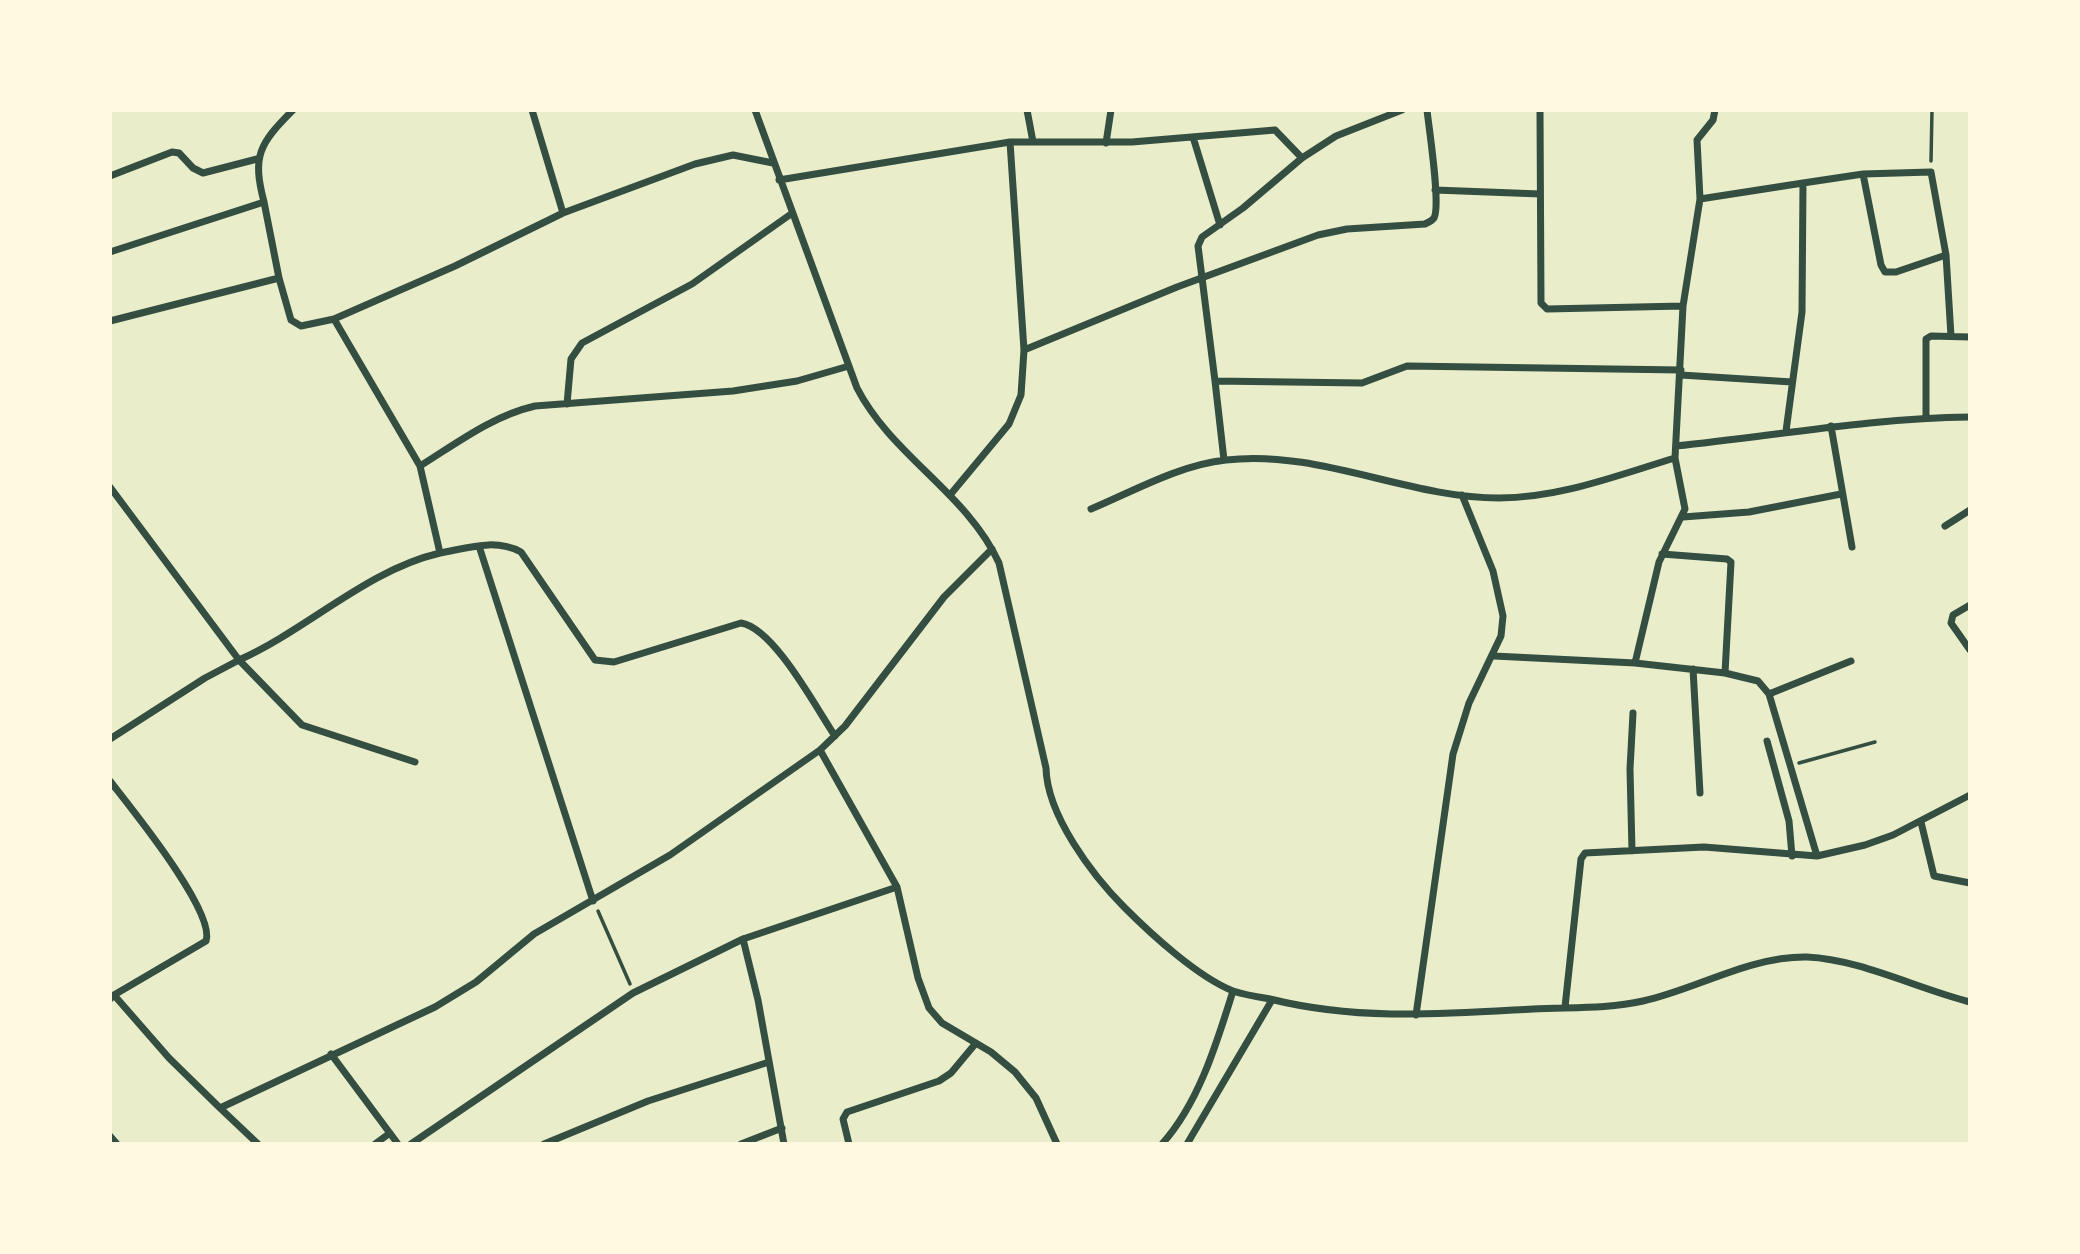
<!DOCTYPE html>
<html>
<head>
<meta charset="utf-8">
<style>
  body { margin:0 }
  #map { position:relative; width:2080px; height:1254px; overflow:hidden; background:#e9edc9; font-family:"Golos Text",sans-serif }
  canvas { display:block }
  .frame { position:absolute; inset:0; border:112px solid #fefae0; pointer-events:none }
</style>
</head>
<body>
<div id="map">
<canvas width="2080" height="1254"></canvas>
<div class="frame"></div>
</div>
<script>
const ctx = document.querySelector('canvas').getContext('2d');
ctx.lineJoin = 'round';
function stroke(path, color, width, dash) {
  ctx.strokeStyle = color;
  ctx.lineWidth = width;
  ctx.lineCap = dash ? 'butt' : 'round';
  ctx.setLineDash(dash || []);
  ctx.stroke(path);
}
stroke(new Path2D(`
  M1931,161L1932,110
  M1799,763L1875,742
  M598,911L630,984`), '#344e41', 3.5);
stroke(new Path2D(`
  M532,110L563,213
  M755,110L857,388C892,456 967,493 999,563L1046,768C1047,815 1092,875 1125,908C1152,935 1198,977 1233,991C1245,995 1258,997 1270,999C1358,1021 1443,1014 1533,1009C1570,1007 1607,1009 1643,1001C1697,989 1750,956 1807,957C1859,959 1918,989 1970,1002
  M1027,110L1033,142
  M1540,110L1541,303L1547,309L1683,306
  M1193,137L1220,225
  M1106,143L1111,110
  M1302,158L1336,136L1402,110
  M773,163L733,155L695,164L563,213L455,266L334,319L420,466C457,443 492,416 535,406L733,391L797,381L849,366
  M1863,174L1881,265L1885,272H1896L1946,255
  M110,176L172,152L179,153L193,168L203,173L257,159
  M779,180L1010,142H1132L1275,130L1302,158L1243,208L1202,237L1198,246L1215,381
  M1435,190L1540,194
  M1700,199L1803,183
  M264,202L279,278L291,320L301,326L334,319
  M110,252L264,202C252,156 259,144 293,110
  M110,321L279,278
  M1024,350L1177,287L1318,235L1347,229L1425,224C1429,222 1432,221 1434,218C1441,205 1429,129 1427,110
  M1681,375L1792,382
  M567,404L571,359L582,343L692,284L791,214
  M1926,417V339L1931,336L1970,337
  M1831,426L1852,547
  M1786,431L1802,312L1803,183L1863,174L1931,172L1946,255L1951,336
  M1676,446C1774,436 1871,418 1970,417
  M1224,460L1215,381L1362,383L1407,366L1681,370
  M420,466L440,553C468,548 495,538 521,552L595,660L614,662L741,623C774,628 816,708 835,736
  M110,487L239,660C308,629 367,570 440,553
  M950,495L1009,424L1021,395L1024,350L1010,142
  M1091,509C1134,491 1179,465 1226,460C1318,449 1408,498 1499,498C1560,498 1618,475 1675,458
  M1683,517L1749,512L1841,494
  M1945,526L1970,510
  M479,546L593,901
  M992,549L944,597L845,726L820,750L897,887L918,978L929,1008L942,1023L991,1052L1015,1072L1036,1098L1057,1144
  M1662,554L1727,559L1731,562L1725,673
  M1970,605L1953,615L1951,623L1970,650
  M1494,656L1635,663L1725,673L1758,681L1769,694L1817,856
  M1635,663L1659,562L1685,509L1675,458L1683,306L1700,199L1697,140L1713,120L1715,110
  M1693,669L1700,793
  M1769,694L1851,661
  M110,739L205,678L239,660L302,725L415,762
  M1767,741L1789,821L1792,856
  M110,781C130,807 216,912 206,941L114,995
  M1921,822L1934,876L1970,883
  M1632,851L1630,769L1633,713
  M743,939L897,887
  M110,999L114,995L169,1058L220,1108L435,1007L476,982L534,934L670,855L820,750
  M1565,1007L1581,859L1585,853L1704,847L1817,856L1865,845L1893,835L1970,795
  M1416,1015L1453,754L1469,703L1501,636L1503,616L1493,571L1462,495
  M331,1054L398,1144
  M220,1108L258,1144
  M110,1136L117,1144
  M375,1144L390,1133
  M411,1144L633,993L743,939L758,1000L784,1144
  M544,1144L648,1101L769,1062
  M741,1144L782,1128
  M849,1144L843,1119L847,1112L939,1081L951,1073L976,1043
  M1162,1144C1199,1103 1217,1042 1233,991
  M1187,1144L1272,1000`), '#344e41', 7);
</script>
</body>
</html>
